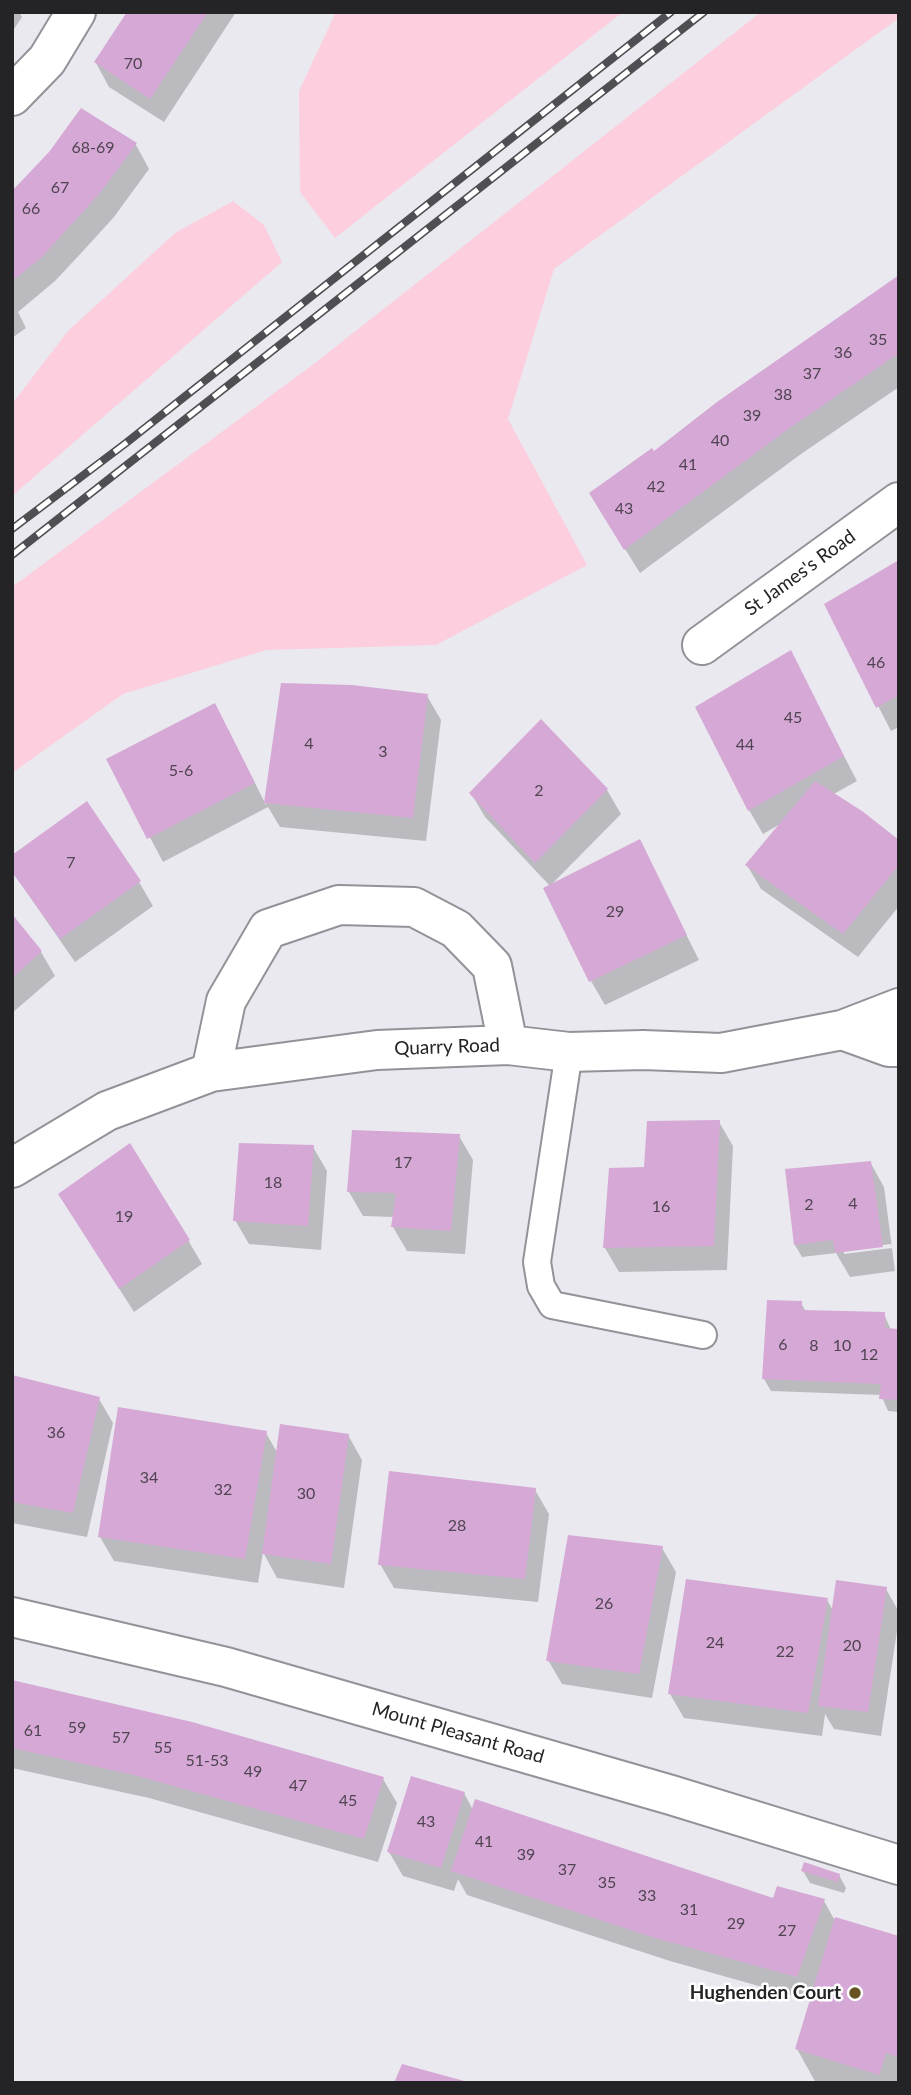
<!DOCTYPE html>
<html>
<head>
<meta charset="utf-8">
<style>
  body { margin:0 }
  #map { position:relative; width:911px; height:2095px; overflow:hidden; background:#eae9ef; font-family:Lato,sans-serif }
  canvas { display:block }
  .frame { position:absolute; inset:0; border:14px solid #242326; pointer-events:none }
</style>
</head>
<body>
<div id="map">
<canvas width="911" height="2095"></canvas>
<div class="frame"></div>
</div>
<script>
const ctx = document.querySelector('canvas').getContext('2d');
ctx.lineJoin = 'round';
function paint(path, color) {
  ctx.fillStyle = color;
  ctx.fill(path, 'evenodd');
}
function stroke(path, color, width, dash) {
  ctx.strokeStyle = color;
  ctx.lineWidth = width;
  ctx.lineCap = dash ? 'butt' : 'round';
  ctx.setLineDash(dash || []);
  ctx.stroke(path);
}
function write(font, color, halo, rows, align = 'center') {
  ctx.font = font + ' Lato,sans-serif';
  ctx.lineWidth = 5;
  ctx.setLineDash([]);
  ctx.textBaseline = 'middle';
  ctx.strokeStyle = halo;
  ctx.fillStyle = color;
  for (const [text, x, y, turn = 0] of rows) {
    ctx.save();
    ctx.translate(x, y);
    ctx.rotate((+turn || 0) * Math.PI / 180);
    ctx.textAlign = isNaN(turn) ? turn : align;
    if (halo) ctx.strokeText(text, 0, 0);
    ctx.fillText(text, 0, 0);
    ctx.restore();
  }
}
paint(new Path2D(`
  M336,12H623L335,238L300,192L299,91Z
  M761,12H899V18L554,269L508,419L587,565L436,645L266,650L123,694L12,773V587L315,363Z
  M233,201L264,225L282,262L12,496V404L68,331L175,233Z`), '#fccede');
paint(new Path2D(`
  M12,12H19L22,17L12,32Z
  M129,12H236L164,122L109,87L96,63Z
  M136,145L149,169L114,217L84,250L55,281L18,312L26,328L12,338V193Z
  M899,276V387L801,454L640,573L605,517L654,453Z
  M899,561V727L891,731L826,605Z
  M790,652L857,781L832,795L899,842V906L858,957L761,889L747,865L782,823L763,834L749,810Z
  M282,685L427,696L441,720L426,841L280,827L268,807L163,862L109,760L228,729L266,805Z
  M541,722L607,790L621,814L550,886L485,817L471,793Z
  M639,841L699,960L605,1005L591,981Z
  M12,871L139,882L153,906L75,962Z
  M12,917L41,952L55,976L12,1013Z
  M719,1122L733,1146L727,1270L619,1272L605,1248L646,1169Z
  M459,1136L473,1160L465,1254L407,1251L393,1227L394,1217L363,1216L349,1192Z
  M313,1147L327,1171L321,1250L249,1244L235,1220Z
  M870,1162L884,1187L895,1271L850,1277L836,1253L802,1257L795,1245ZM891,1244L892,1248L844,1254V1250Z
  M75,1219L188,1240L202,1264L134,1312Z
  M801,1303L806,1312L884,1314L891,1330L899,1331V1412L888,1411L881,1395L771,1391L764,1379Z
  M12,1377L99,1399L113,1423L87,1537L12,1523Z
  M266,1433L278,1454L348,1435L362,1460L344,1588L277,1578L263,1552L258,1583L114,1561L100,1537Z
  M535,1490L549,1514L538,1602L394,1588L380,1564Z
  M662,1548L676,1572L652,1698L562,1684L548,1660Z
  M886,1589L899,1612V1618L881,1736L834,1729L825,1714L822,1736L684,1718L670,1694L827,1600L834,1612Z
  M12,1683L383,1779L397,1803L378,1862L149,1798L12,1768Z
  M464,1793L473,1810L774,1900L824,1901L834,1919L899,1938V2083H816L797,2049L812,2001L670,1961L467,1895L458,1879L454,1891L403,1876L389,1852Z
  M803,1871L839,1875L846,1888L844,1893L810,1883Z`), '#0003');
paint(new Path2D(`
  M127,12H208L150,99L94,62Z
  M81,108L137,143L100,193L41,258L12,281V191L49,152Z
  M899,275V353L787,430L624,550L589,493L652,448L654,451L717,402Z
  M899,560V695L876,708L824,604Z
  M791,650L844,756L748,811L695,707Z
  M281,683L352,685L428,694L413,818L264,803Z
  M215,703L255,783L147,839L106,759Z
  M541,719L608,789L535,863L469,793Z
  M815,781L862,811L899,840V865L843,934L745,865Z
  M87,801L141,881L60,939L12,872V855Z
  M640,839L687,935L589,982L543,888Z
  M12,914L42,951L12,978Z
  M720,1120L714,1246L603,1248L609,1168L644,1167L647,1121Z
  M352,1130L460,1134L451,1231L391,1227L396,1193L347,1192Z
  M130,1143L190,1240L119,1289L58,1194Z
  M239,1143L314,1145L308,1226L233,1221Z
  M871,1161L883,1247L835,1253L833,1240L794,1245L785,1169Z
  M767,1300L802,1301V1310L885,1312V1328L899,1329V1400L879,1399L881,1384L762,1379Z
  M12,1375L100,1397L73,1513L12,1502Z
  M118,1407L267,1431L245,1559L98,1537Z
  M280,1424L349,1434L331,1564L262,1554Z
  M389,1471L536,1488L525,1579L378,1565Z
  M568,1535L663,1546L639,1674L546,1661Z
  M686,1579L828,1598L808,1713L668,1694Z
  M836,1580L887,1587L868,1712L818,1706Z
  M12,1680L192,1722L384,1777L364,1839L134,1775L12,1748Z
  M411,1776L465,1792L441,1868L387,1852Z
  M475,1799L773,1898L777,1886L825,1899L797,1977L655,1938L451,1871Z
  M804,1862L840,1874L838,1882L801,1871Z
  M835,1917L899,1936V2057L886,2053L879,2075L795,2049Z
  M402,2064L468,2082V2083H394Z`), '#d5a8d5');
const service = new Path2D(`
  M569,1052L537,1262L541,1286L552,1305L703,1335`);
const minor = new Path2D(`
  M12,96L47,60L76,12
  M702,645L899,502
  M842,1030L889,1047H899
  M211,1072L226,1001L268,929L339,905L414,907L456,929L492,966L508,1045
  M12,1168L107,1111L211,1072L377,1050L508,1045L569,1052L643,1050L721,1053L842,1030L899,1008`);
const tertiary = new Path2D(`
  M12,1617L226,1667L671,1795L899,1865`);
stroke(service, '#939298', 30);
stroke(minor, '#939298', 42);
stroke(tertiary, '#939298', 42);
stroke(service, '#fff', 26);
stroke(minor, '#fff', 38);
stroke(tertiary, '#fff', 38);
const rail = new Path2D(`
  M12,529L126,443L671,12
  M12,555L704,12`);
stroke(rail, '#4f4e52', 8);
stroke(rail, '#fff', 5, [16]);
for (const [x, y, r, color] of [
  [855,1993,7,"#685221"]
]) {
  const dot = new Path2D();
  dot.arc(x, y, r, 0, 2 * Math.PI);
  ctx.fillStyle = color;
  ctx.fill(dot);
  stroke(dot, '#fff', 2.5);
}
write('16px', '#504452', null, [
  ["70",133,64],
  ["68-69",93,148],
  ["67",60,188],
  ["66",31,209],
  ["35",878,340],
  ["36",843,353],
  ["37",812,374],
  ["38",783,395],
  ["39",752,416],
  ["40",720,441],
  ["41",688,465],
  ["42",656,487],
  ["43",624,509],
  ["46",876,663],
  ["45",793,718],
  ["4",309,744],
  ["44",745,745],
  ["3",383,752],
  ["5-6",181,771],
  ["2",539,791],
  ["7",71,863],
  ["29",615,912],
  ["17",403,1163],
  ["18",273,1183],
  ["4",853,1204],
  ["2",809,1205],
  ["16",661,1207],
  ["19",124,1217],
  ["6",783,1345],
  ["8",814,1346],
  ["10",842,1346],
  ["12",869,1355],
  ["36",56,1433],
  ["34",149,1478],
  ["32",223,1490],
  ["30",306,1494],
  ["28",457,1526],
  ["26",604,1604],
  ["24",715,1643],
  ["20",852,1646],
  ["22",785,1652],
  ["59",77,1728],
  ["61",33,1731],
  ["57",121,1738],
  ["55",163,1748],
  ["51-53",207,1761],
  ["49",253,1772],
  ["47",298,1786],
  ["45",348,1801],
  ["43",426,1822],
  ["41",484,1842],
  ["39",526,1855],
  ["37",567,1870],
  ["35",607,1883],
  ["33",647,1896],
  ["31",689,1910],
  ["29",736,1924],
  ["27",787,1931]
]);
write('19px', '#242326', '#fff', [
  ["St James's Road",800,573,-36],
  ["Quarry Road",447,1047,-2],
  ["Mount Pleasant Road",458,1733,16]
]);
write('bold 19px', '#242326', '#fff', [
  ["Hughenden Court",841,1993]
], 'right');
</script>
</body>
</html>
